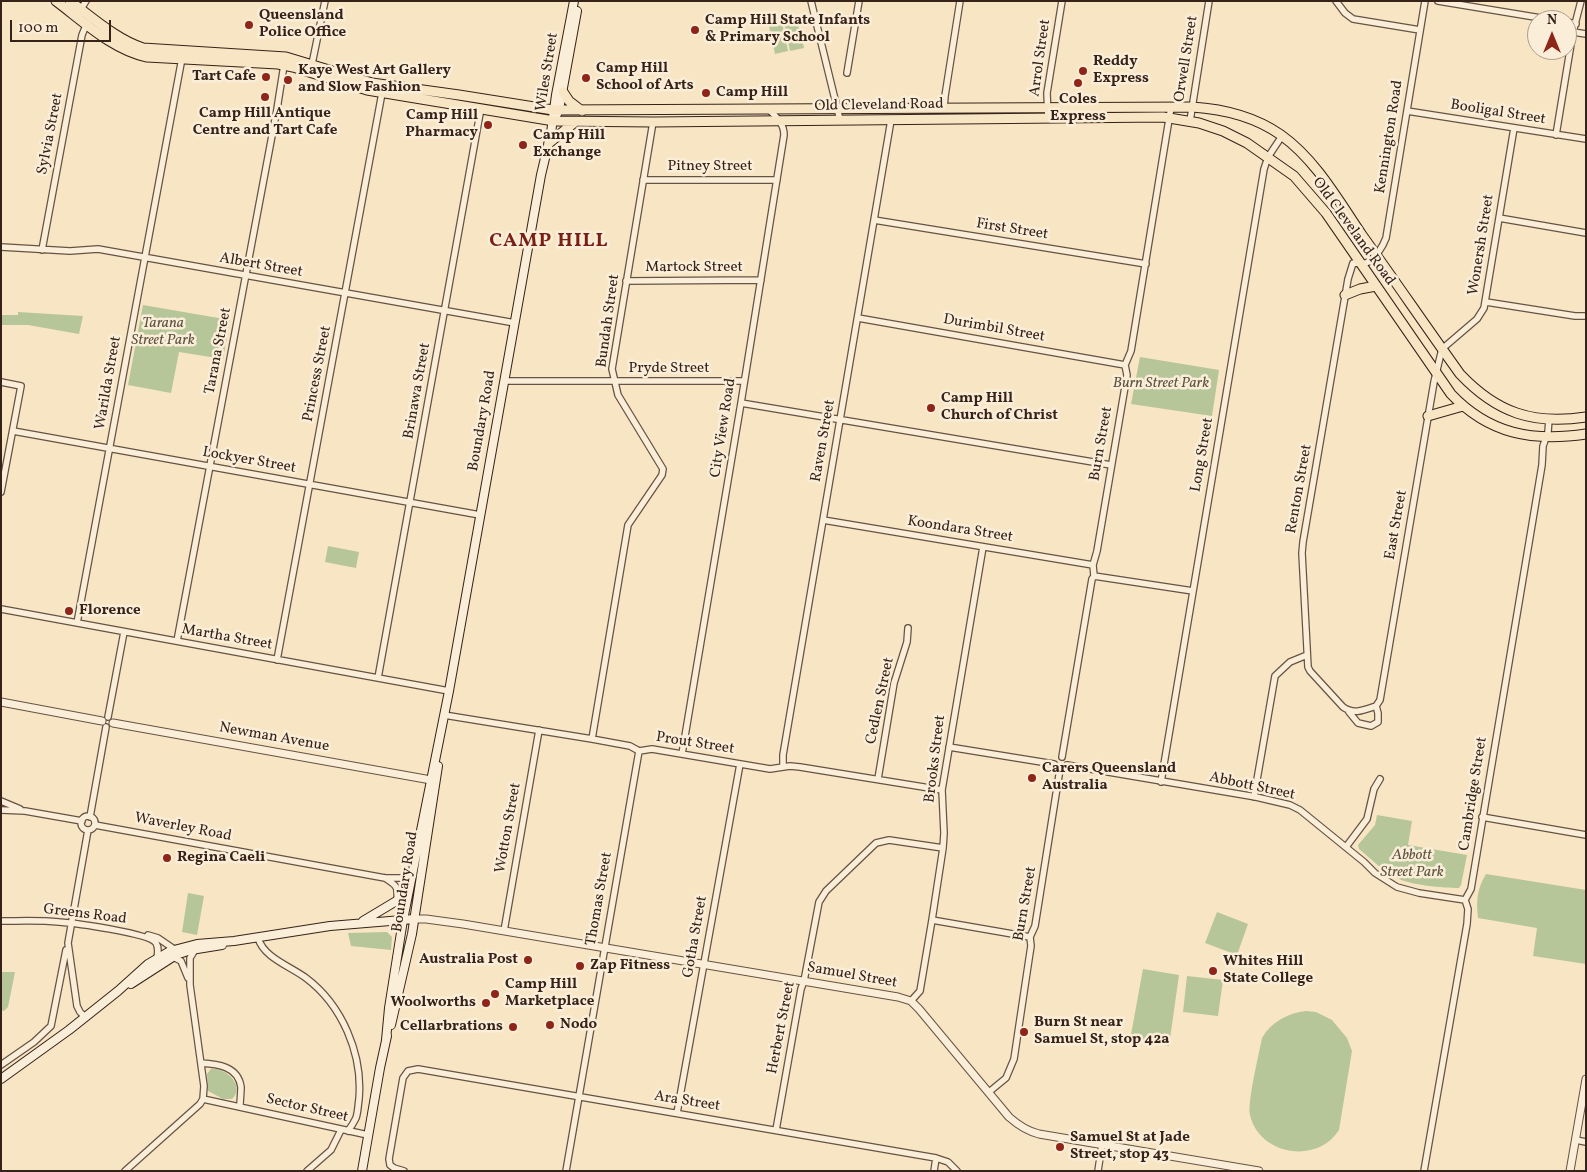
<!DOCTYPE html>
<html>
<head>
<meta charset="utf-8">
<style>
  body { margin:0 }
  #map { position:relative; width:1587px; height:1172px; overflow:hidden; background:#f8e5c4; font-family:Vollkorn,serif }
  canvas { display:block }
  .frame { position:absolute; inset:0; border:2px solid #362219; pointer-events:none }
  .north { position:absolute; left:1527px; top:10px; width:50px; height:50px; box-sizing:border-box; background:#faeed9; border:1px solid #ac9c8c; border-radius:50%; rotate:0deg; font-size:14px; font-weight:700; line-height:20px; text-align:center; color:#362219 }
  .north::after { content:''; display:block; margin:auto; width:18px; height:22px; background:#8f2418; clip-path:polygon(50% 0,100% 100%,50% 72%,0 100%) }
  .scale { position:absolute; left:10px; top:20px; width:101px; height:22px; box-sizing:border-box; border:2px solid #362219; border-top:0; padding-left:6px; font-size:15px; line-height:18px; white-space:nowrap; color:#362219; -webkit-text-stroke:4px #faeed9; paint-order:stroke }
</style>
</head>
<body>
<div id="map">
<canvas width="1587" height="1172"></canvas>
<div class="frame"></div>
<div class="north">N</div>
<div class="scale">100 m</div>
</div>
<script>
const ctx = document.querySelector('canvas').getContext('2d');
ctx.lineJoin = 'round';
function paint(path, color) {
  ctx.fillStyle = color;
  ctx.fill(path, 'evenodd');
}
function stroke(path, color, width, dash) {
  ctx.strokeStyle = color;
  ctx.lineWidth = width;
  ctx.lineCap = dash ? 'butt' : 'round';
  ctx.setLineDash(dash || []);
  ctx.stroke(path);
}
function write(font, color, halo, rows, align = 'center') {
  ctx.font = font + ' Vollkorn,serif';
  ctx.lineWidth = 5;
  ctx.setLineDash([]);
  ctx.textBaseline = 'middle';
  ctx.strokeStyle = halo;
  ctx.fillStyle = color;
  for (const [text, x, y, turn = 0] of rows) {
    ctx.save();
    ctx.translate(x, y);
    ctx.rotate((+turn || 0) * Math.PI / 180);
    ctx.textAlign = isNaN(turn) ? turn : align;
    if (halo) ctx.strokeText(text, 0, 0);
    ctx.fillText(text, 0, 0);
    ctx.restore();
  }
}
paint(new Path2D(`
  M797,20L804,48L790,51L784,23Z
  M782,23L788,51L775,54L769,26Z
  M143,305L230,320L223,359L179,352L171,393L128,385Z
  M18,312L83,316L79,334L28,325H1V315H18Z
  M1140,357L1219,370L1212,416L1131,404Z
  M328,546L359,552L356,568L325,562Z
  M1377,815L1412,821L1408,845L1467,855L1461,885L1459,888C1443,888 1410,885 1397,878C1383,871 1371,859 1359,849L1358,845L1375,825Z
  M1486,874L1586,890V964L1533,956L1537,928L1478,918C1476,901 1477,889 1486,874Z
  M188,893L204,896L197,935L182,932Z
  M1217,912L1248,924L1237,955L1205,943Z
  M387,932L392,937L391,950L351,946L348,933Z
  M1143,969L1179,975L1169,1046L1130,1040Z
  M1,972H15L8,1007L4,1011L1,1010Z
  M1187,976L1223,980L1218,1016L1183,1012Z
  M1306,1011L1316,1012L1332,1020L1347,1038L1352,1051L1339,1130C1317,1165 1259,1155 1250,1115C1247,1103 1259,1054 1262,1038C1271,1022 1288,1013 1306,1011Z
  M211,1069C226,1067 246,1087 232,1099H223L208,1091L207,1074Z`), '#b7c699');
const minor = new Path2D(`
  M811,1L840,120
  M1336,1L1345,13L1353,19L1420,30
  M1438,1L1553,20
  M81,9L86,1
  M1567,22L1576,24
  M1573,32L1586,34
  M312,64L325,1
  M847,73L859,1
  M944,108L945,96L960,1
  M1407,111L1586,139
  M1048,118L1047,93L1062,1
  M1190,121L1209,1
  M1556,135L1573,32L1581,1
  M643,180H777
  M1499,218L1586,233
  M874,220L1146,264
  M1,247L70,251L98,249L515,323
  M42,250L82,35L87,23
  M626,281L761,280
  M1486,302L1575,316H1586
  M858,318L1125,365
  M504,381H744
  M1,382L21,386L1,492
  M741,403L1111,465
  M13,431L480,515
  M823,520L1093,565
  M1094,576L1193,591
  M1,609L449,691
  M77,623L182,58
  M177,641L277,109L284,65
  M277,660L382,93
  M378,678L481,108
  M1376,706C1364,710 1354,715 1343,707L1310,671L1308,667L1302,553L1303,542L1348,279L1353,263C1357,263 1362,264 1366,263C1375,260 1383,246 1386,238L1425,1
  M1376,706L1380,700L1434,382L1442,349L1477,319L1484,308L1514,128
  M1349,712L1358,723L1371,726L1378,722V713L1376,706
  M444,715L592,739L630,746L639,751L652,749L770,769L790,766L800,767L942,790
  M108,717L124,632
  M592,739L628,525L662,475L663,469L618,395L612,369L653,122
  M949,747L1054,764
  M682,754L741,403L784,135C784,124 777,117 769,110
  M1062,757L1092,579L1094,576L1093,565L1097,551L1127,375L1125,365L1131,351L1171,107
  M1067,765L1256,797L1290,805L1300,810L1364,862L1375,873L1397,887L1419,893L1465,900
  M783,767V755L891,120
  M878,779L894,683L907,642L908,628
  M1161,782L1264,169L1268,157L1282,136
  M1254,797L1275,676L1290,662L1307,655
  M1,801L20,809
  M1,810L25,811L82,821
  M81 823a7 7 0 1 1 14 0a7 7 0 1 1-14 0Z
  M90,817L106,727
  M1482,817L1586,835
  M95,825L385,878H405L412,875
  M1346,847L1367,819L1374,789L1380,779
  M385,878C397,886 398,886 397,900
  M932,920L1030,937
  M1,921C20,921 40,920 59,922C74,923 149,933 156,943C159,948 158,953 157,958
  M504,931L539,730
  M148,935L158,938L174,949
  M258,938C264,958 290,966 306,978C342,1005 363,1054 359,1099C358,1105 358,1112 356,1118C354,1122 351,1127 348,1131
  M173,957L181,961L188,978
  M911,1001L920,991L932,920L943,848L944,833L942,790L983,547
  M85,1017L80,1012L77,1006L68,943L88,830
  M201,1063C217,1064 238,1066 241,1087C241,1093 240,1100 240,1107
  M1,1065L34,1042L51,1026L66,950
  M989,1092L1006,1078L1014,1059L1029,959L1031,946L1030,937L1035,926L1060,769
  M203,1099L368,1135
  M677,1113L740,764
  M776,1130L801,989L804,981L819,902L826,891L876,843L889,840L943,848
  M1576,1140L1586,1142
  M125,1171L200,1104L203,1099L204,1086L190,985V958L195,950
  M307,1171L331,1150L341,1130
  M404,1171L394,1168L390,1165L389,1159L403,1078L408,1071L418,1069L936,1158L948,1162L957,1171
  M566,1171L639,751
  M934,1171L936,1158
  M1098,1171L1102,1144
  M1424,1171L1467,924L1468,909L1465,900L1471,889L1542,465L1543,446L1548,432L1549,419`);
const tertiary = new Path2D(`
  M1,702L102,721
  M113,723L431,780
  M414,919H426L463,924L898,997L911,1001L919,1009L1009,1117C1018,1125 1027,1131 1039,1134L1259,1171
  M1570,1171L1586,1079`);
const secondary = new Path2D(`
  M557,114L560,104L577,11
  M363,921L408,894
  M131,984L176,955L191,950L222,945
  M391,1025L412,934L438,766
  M386,1040L389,1008L403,920L449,691L541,175L551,133L556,95L574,1
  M1,1079L69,1030L118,991L148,964L170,951L197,944L234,941L330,926L414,919
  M362,1171L380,1068L387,1036`);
const trunk = new Path2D(`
  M56,1C84,22 113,50 147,57L278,64L293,67L367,90L554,121L653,122L1163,117L1199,123L1223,131L1247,143L1294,176L1326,213L1451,394C1489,434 1532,442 1586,434
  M70,1C93,18 116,39 143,48L286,57L372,83L459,95L553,110L1192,107C1224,109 1254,116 1281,135C1316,160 1338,200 1362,235C1395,281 1427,328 1460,374C1497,413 1533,425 1586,417
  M563,92L569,101L582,111
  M549,143L575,122
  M1345,295L1360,289L1376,286
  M1428,416L1463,406`);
stroke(minor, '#665344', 8);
stroke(tertiary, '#665344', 9);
stroke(secondary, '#362219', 10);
stroke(trunk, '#362219', 11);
stroke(minor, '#faeed9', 5.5);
stroke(tertiary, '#faeed9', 7);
stroke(secondary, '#faeed9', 8);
stroke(trunk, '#f8e5c4', 9);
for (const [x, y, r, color] of [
  [249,25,5,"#8f2418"],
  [695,30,5,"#8f2418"],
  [1083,71,5,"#8f2418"],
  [266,77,5,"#8f2418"],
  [586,78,5,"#8f2418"],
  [288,80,5,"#8f2418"],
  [1078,83,5,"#8f2418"],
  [706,93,5,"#8f2418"],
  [265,97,5,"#8f2418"],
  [488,125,5,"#8f2418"],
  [523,145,5,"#8f2418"],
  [931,408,5,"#8f2418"],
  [69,611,5,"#8f2418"],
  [1032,778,5,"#8f2418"],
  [167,858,5,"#8f2418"],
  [528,960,5,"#8f2418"],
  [580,966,5,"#8f2418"],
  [1213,971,5,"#8f2418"],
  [495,994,5,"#8f2418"],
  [486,1003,5,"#8f2418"],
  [550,1025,5,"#8f2418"],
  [513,1027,5,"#8f2418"],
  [1024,1032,5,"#8f2418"],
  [1060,1147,5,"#8f2418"]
]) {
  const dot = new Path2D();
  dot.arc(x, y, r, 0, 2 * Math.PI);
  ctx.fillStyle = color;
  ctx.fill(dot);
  stroke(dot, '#faeed9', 2);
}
write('bold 15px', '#362219', '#faeed9', [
  ["Queensland",259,16],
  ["Police Office",259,33],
  ["Camp Hill State Infants",705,21],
  ["& Primary School",705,38],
  ["Reddy",1093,62],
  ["Express",1093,79],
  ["Camp Hill",596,69],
  ["School of Arts",596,86],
  ["Kaye West Art Gallery",298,71],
  ["and Slow Fashion",298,88],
  ["Tart Cafe",256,77,"right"],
  ["Camp Hill",716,93],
  ["Coles",1078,100,"center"],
  ["Express",1078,117,"center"],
  ["Camp Hill Antique",265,114,"center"],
  ["Centre and Tart Cafe",265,131,"center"],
  ["Camp Hill",478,116,"right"],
  ["Pharmacy",478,133,"right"],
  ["Camp Hill",533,136],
  ["Exchange",533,153],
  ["Camp Hill",941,399],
  ["Church of Christ",941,416],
  ["Florence",79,611],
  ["Carers Queensland",1042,769],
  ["Australia",1042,786],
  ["Regina Caeli",177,858],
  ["Australia Post",518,960,"right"],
  ["Whites Hill",1223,962],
  ["State College",1223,979],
  ["Zap Fitness",590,966],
  ["Camp Hill",505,985],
  ["Marketplace",505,1002],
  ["Woolworths",476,1003,"right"],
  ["Burn St near",1034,1023],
  ["Samuel St, stop 42a",1034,1040],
  ["Nodo",560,1025],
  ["Cellarbrations",503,1027,"right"],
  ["Samuel St at Jade",1070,1138],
  ["Street, stop 43",1070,1155]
], 'left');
write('15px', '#362219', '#faeed9', [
  ["Arrol Street",1041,58,-82],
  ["Orwell Street",1187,59,-81],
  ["Wiles Street",548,72,-81],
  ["Old Cleveland Road",879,106,-1],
  ["Booligal Street",1498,113,9],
  ["Sylvia Street",51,134,-79],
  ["Kennington Road",1390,137,-81],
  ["Pitney Street",710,167],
  ["First Street",1012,230,9],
  ["Old Cleveland Road",1353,232,54],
  ["Wonersh Street",1482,245,-81],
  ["Albert Street",261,266,10],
  ["Martock Street",694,268],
  ["Bundah Street",609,321,-82],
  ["Durimbil Street",994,329,10],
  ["Tarana Street",219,351,-79],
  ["Pryde Street",669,369],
  ["Princess Street",318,374,-79],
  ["Warilda Street",109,383,-80],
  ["Brinawa Street",418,391,-80],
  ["Boundary Road",483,421,-80],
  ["City View Road",724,428,-81],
  ["Raven Street",824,441,-80],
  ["Burn Street",1102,444,-80],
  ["Long Street",1203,455,-80],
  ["Lockyer Street",249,461,10],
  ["Renton Street",1300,489,-80],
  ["East Street",1397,525,-80],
  ["Koondara Street",960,530,9],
  ["Martha Street",227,638,10],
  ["Cedlen Street",881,701,-78],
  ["Newman Avenue",274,738,10],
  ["Prout Street",695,744,9],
  ["Brooks Street",936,759,-83],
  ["Abbott Street",1252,787,12],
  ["Cambridge Street",1474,794,-81],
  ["Waverley Road",183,828,11],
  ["Wotton Street",509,828,-80],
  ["Boundary Road",406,882,-81],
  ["Thomas Street",600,899,-80],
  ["Burn Street",1026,904,-80],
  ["Greens Road",85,915,7],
  ["Gotha Street",696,937,-80],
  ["Samuel Street",852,976,10],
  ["Herbert Street",782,1028,-79],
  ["Ara Street",687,1102,9],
  ["Sector Street",307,1109,13]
]);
write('italic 15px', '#5d533f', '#faeed9', [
  ["Tarana",163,324],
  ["Street Park",163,341],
  ["Burn Street Park",1161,384],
  ["Abbott",1412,856],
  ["Street Park",1412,873]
]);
ctx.letterSpacing = '1px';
write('bold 20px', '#7a1f14', '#faeed9', [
  ["CAMP HILL",549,242]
]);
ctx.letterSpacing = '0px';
</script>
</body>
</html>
